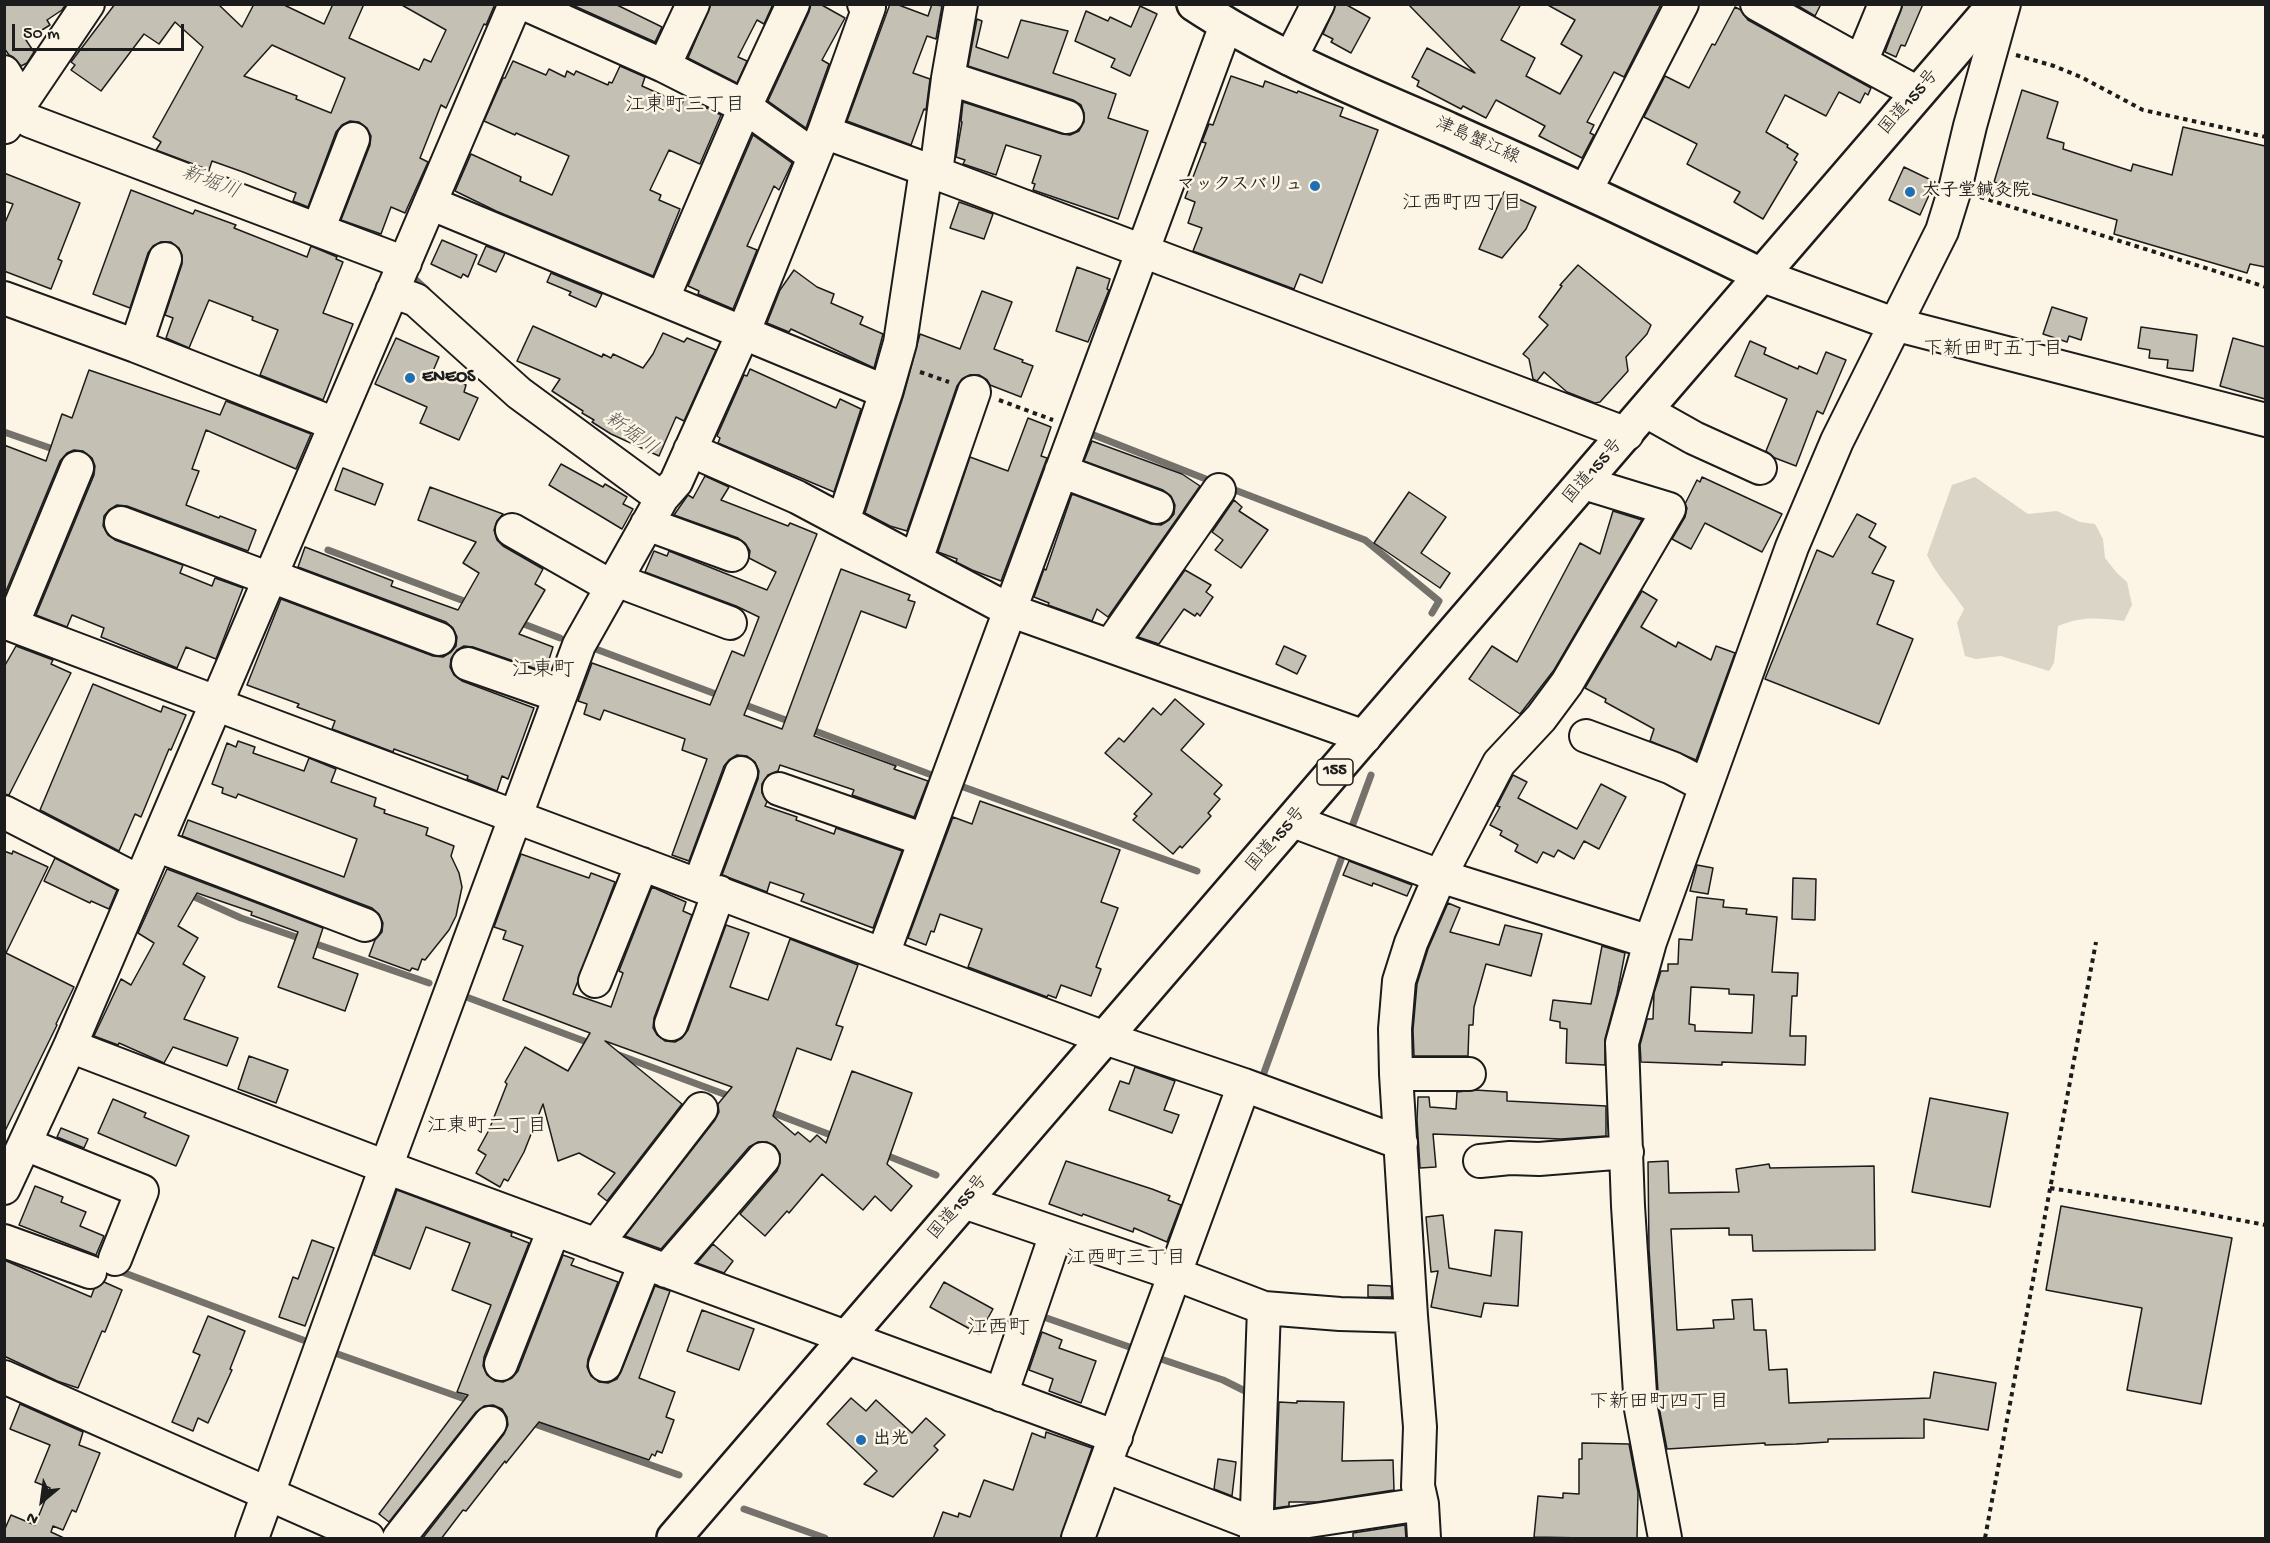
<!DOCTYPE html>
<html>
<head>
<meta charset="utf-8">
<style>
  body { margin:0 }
  #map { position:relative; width:2270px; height:1543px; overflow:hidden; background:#fcf5e5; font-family:"Gochi Hand",sans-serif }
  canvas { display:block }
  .frame { position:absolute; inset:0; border:6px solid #1c1c1c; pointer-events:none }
  .north { position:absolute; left:12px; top:1471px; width:60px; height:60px; -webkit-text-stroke:4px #fcf5e5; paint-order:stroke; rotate:209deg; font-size:16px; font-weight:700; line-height:24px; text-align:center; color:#1c1c1c }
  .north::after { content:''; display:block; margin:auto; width:21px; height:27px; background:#1c1c1c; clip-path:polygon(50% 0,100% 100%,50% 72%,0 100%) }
  .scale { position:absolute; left:12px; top:24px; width:172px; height:27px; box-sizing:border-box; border:3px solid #1c1c1c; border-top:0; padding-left:8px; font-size:18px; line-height:21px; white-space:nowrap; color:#1c1c1c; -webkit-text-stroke:4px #fcf5e5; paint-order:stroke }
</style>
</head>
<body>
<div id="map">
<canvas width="2270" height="1543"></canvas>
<div class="frame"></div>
<div class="north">N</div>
<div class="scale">50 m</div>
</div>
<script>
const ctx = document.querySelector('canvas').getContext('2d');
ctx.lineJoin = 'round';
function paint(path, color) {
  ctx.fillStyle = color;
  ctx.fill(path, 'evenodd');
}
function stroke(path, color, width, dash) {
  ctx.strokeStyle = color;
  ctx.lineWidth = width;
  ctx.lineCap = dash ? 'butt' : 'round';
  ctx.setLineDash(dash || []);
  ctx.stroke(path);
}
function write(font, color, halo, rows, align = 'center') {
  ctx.font = font + ' "Gochi Hand","Klee One",sans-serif';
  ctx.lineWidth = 5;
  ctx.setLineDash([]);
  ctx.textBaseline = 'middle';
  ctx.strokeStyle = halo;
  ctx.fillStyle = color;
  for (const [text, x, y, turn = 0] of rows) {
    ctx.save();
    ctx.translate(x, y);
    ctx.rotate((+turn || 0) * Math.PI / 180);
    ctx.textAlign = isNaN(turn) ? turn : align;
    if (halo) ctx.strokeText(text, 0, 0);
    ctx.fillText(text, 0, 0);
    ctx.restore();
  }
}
paint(new Path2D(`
  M1975,477L2028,514L2057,511L2080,522L2095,524L2103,539L2105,558L2117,573L2127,582L2132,605L2124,621C2098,618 2083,616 2058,626L2054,663L2049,671L2001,656L1976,659L1965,656L1957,623L1964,609C1952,590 1936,575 1927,555L1952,485Z`), '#dbd5c8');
stroke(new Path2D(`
  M416,280L427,290
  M4,432L102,466
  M1086,432L1216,483
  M1227,487L1365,540L1439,601L1432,613
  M328,550L472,604
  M516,621L560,638
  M593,648L721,696
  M740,703L791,722
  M807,728L937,777
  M955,784L1197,871
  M1350,832L1371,775
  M188,894L241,918L429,983
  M461,995L592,1044
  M616,1054L732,1097
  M1261,1081L1343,854
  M768,1111L836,1137
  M883,1154L936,1175
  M114,1269L303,1340
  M1038,1315L1138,1350
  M332,1352L513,1416
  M1155,1357L1223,1380L1243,1390
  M529,1422L679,1475
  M744,1509L825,1538`), '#75726c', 7);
const building = new Path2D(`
  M4,4H66L62,10L47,20L50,25L26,40L34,52L27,63L21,66L13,57L9,55L4,48Z
  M115,4H218L242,27L254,4H282L324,24L333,4H364L349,38L419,70L424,59L431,62L446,30L400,4H495L486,25L484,24L446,108L441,105L420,158L428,162L405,213L391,207L381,234L341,220L370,145L371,136L367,128L359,122L350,121L342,125L336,132L308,207L293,201L296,193L243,172L212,161L209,170L156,150L161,142L153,137L203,47L175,22L159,44L144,34L101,91L71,70L75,65L71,62ZM272,45L345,78L331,113L296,99L297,96L244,76Z
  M570,4H615L662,27L655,42Z
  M711,4H773L764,24L757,20L738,57L747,61L737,83L688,58Z
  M811,4H820L845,18L822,60L829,64L806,128L768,101L809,12Z
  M890,4H896L928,16L932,4L942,6L936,39L927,36L913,73L930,79L926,110L924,109L911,145L847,121Z
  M1336,4H1345L1370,18L1351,53L1331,42L1333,39L1323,34Z
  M1408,4H1521L1501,40L1535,58L1526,76L1560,94L1582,56L1561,44L1575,20L1546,4H1661L1624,77L1614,72L1587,122L1594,125L1590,133L1594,135L1582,158L1539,136L1545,126L1496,100L1486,118L1463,106L1461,109L1417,86L1419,81L1412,77L1427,48L1475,73Z
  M1795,4H1821L1815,16Z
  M1903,4H1923L1905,46L1901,45L1896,57L1885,52Z
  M1140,6L1157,14L1130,76L1111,67L1115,59L1075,41L1086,11L1108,21L1110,17L1131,27Z
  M1735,7L1741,10L1748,20L1871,88L1868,95L1865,93L1860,103L1839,92L1826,116L1785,95L1766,132L1788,145L1787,147L1798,154L1794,160L1797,162L1763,219L1734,202L1740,192L1687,164L1697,144L1644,117L1665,76L1689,88L1712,44L1715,45Z
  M977,19L982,21L976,47L1008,58L1021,20L1068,31L1053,73L1116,94L1108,118L1148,131L1118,219L1033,190L1035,184L1032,183L1041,156L1006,145L996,175L963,164L965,160L956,157L962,122L961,121L963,102L1062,134L1070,135L1079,131L1084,122V113L1081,105L1073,100L968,66Z
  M513,61L546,75L549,69L565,77L567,71L574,75L576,71L608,85L609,82L612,83L620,66L645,77L642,86L682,104L685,97L721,115L700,164L669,150L650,190L661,195L659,200L680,209L653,276L496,211L455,191L471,154L521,177L520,181L552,195L569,156L516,133L515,135L484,121L503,78H505Z
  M1231,76L1263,87L1265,81L1297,93L1298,91L1343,108L1340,116L1378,130L1322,283L1300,274L1294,289L1193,251L1202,228L1188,223L1195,202L1185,198L1206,143L1202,142L1209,124L1213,125Z
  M2022,90L2058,102L2047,138L2064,143L2063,149L2131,171L2133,164L2172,175L2183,127L2265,146V267L2250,264L2247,273L2114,234L2117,220L1994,182Z
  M753,135L792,163L779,190L774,186L747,246L757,250L733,309L698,294L699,291L688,286Z
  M1904,167L1935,182L1920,215L1889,200Z
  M4,173L80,203L58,259L62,261L51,289L4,271V225L13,204L4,201Z
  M131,190L193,214L195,210L236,225L234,228L307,257L311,246L337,257L336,259L343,262L323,313L353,324L323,400L260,375L278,330L252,320L253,317L209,300L189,348L166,338L173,318L165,315L182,264V255L179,248L171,242H161L153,246L148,253L130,308L93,294Z
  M1504,192L1536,207L1526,229L1502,258L1479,249Z
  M959,202L993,214L984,239L950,228Z
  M442,240L477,255L468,277L463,274L461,278L431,264Z
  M486,246L505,253L496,272L478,264Z
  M1578,265L1651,325L1647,334L1626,357L1628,371L1600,402L1595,403L1567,392L1544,372L1537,381L1533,379L1529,359L1523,354L1548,325L1539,317L1562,286L1560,285Z
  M1077,267L1110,279L1107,289L1109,290L1088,342L1056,331Z
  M794,270L817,287L834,294L831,303L863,317L860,324L883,334L874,368L791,329L789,332L767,323L780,290Z
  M551,273L602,294L596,307L569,295L571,292L547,282Z
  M982,291L1012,302L994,349L1023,360L1022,362L1033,366L1021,397L990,385L987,380L979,375H970L962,379L957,386L907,531L890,526L865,513L903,397L920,334L960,349Z
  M2052,307L2087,318L2081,340L2069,336L2067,342L2043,334Z
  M533,326L602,357L603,354L611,358L613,354L643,368L653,354L663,333L684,342L687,338L716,350L684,421L676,417L659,456L611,434L592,422L594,420L582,413L583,411L552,391L560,379L517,361Z
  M2141,327L2197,335L2193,371L2167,368L2168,360L2149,358L2150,350L2138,348Z
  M396,338L439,357L433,371L466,385L464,392L478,398L459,440L420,423L427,407L375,384Z
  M2233,338L2265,347V399L2220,386Z
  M1750,341L1766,348L1764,354L1798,369L1799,366L1817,374L1826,352L1846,360L1823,414L1817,411L1796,466L1775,458L1766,451L1787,399L1735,376Z
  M750,369L836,408L840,399L861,409L834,492L718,443L720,438L717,436L744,375L747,376Z
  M89,370L220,415L226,401L311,434L296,469L206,430L192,469L199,471L186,505L219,518L220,516L256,530L248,551L127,506L117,505L109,510L104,516L103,526L108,535L115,540L183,565L180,573L212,586L215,578L243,588L216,659L186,647L177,668L101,637L104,628L72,615L67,627L36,615L94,475L95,466L92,458L83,451L74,450L67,453L60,461L4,596V445L46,461L62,414L72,418Z
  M1028,418L1051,427L1041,456L1047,458L1001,581L972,570L956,562L957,559L938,552L970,457L1008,471Z
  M1092,441L1182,474L1200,486L1108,617L1097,609L1092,621L1048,605L1049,603L1034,597L1044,569L1046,570L1072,494L1151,524L1161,525L1169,520L1174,514L1175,505L1171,496L1163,490L1084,461Z
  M561,464L603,487L605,484L627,497L623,504L633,509L622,529L549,485Z
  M343,468L383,484L375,505L335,490Z
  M705,476L729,487L721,500L788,526L790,523L817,534L744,715L782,729L841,569L910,595L908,600L915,602L906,628L861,611L814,736L896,766L894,769L928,781L914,817L852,795L854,790L780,765L778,771L768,775L762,784V793L767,802L765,806L797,817L796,820L834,834L836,828L902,851L873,928L801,901L804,894L770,882L767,892L722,875L758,779L759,771L755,762L747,756L737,755L729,760L724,766L689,861L672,855L707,759L682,750L685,739L604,710L600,720L584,714L587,704L578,701L592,663L710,705L732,651L744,656L759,617L736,606L645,572L654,551L667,556L669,551L767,590L776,572L749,558L750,551L745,543L738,538L674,515L688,495L693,498Z
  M1702,477L1782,514L1762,552L1705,523L1691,549L1672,539L1685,517L1687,508L1685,504L1697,480L1700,482Z
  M430,487L503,514L497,521L494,530L497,540L503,546L543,569L535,584L545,590L519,634L553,647L545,672L473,647L464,646L457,650L451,659L450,667L454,675L462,681L534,708L508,779L502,776L497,791L467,779L468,776L394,749L393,752L332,729L335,721L297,707L299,704L247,685L281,599L433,656L443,657L451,652L456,646L457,637L453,628L446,622L298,567L305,547L393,581L391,586L458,610L479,573L463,563L476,542L418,520Z
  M1409,492L1446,517L1421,553L1450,573L1440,588L1374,543Z
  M1234,500L1242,507L1239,511L1268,530L1241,568L1215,550L1223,540L1212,532Z
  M1613,511L1642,520L1554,670L1520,714L1469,679L1492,646L1517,662L1580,543L1600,554Z
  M1857,514L1876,524L1869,537L1886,547L1872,573L1894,581L1877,624L1913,639L1879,724L1765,679L1817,550L1833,557Z
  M1185,570L1211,585L1206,592L1213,597L1200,616L1197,613L1195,616L1184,609L1159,644L1138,637Z
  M1642,591L1657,600L1641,627L1676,647L1678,642L1711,660L1716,646L1735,653L1696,760L1650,741L1654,729L1605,702L1606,699L1585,688Z
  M16,646L53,660L51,664L71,673L9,795L4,794V667Z
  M1284,646L1306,656L1297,674L1276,664Z
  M93,684L161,712L163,706L186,715L171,750L169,749L141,817L135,814L119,851L40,810Z
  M1175,699L1204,724L1181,750L1222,785L1214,794L1220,799L1208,813L1211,816L1182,848L1180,846L1173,854L1133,820L1137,816L1134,814L1152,794L1105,753L1119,738L1124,742L1153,708L1161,715Z
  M238,741L255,747L253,753L304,771L309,758L336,769L331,782L376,798L374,806L385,810L384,813L428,828L426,835L454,846L451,856L459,873L462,887L456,916L449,930L425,960L422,959L418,970L412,968L410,971L369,956L375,940L382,932L383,923L379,914L372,908L182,836L188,820L344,877L357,839L238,794L236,798L222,793L223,788L212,784L227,743L236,747Z
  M1513,775L1527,782L1518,798L1577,829L1601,784L1626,797L1599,849L1584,841L1574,859L1558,850L1554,857L1543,852L1537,863L1515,851L1518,845L1500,835L1502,831L1490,825L1500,807L1497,806Z
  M980,801L1120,850L1101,902L1118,908L1096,967L1101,969L1091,996L1061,985L1056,998L1048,995L1047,997L968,967L982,929L940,914L934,932L931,931L926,945L908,938L953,817L972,824Z
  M4,851L12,854L13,851L48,867L6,953L74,987L56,1024L57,1025L4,1133Z
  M521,854L589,878L591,873L615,882L573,994L611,1007L623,973L619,971L652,887L686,902L683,911L692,915L654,1018L653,1028L657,1035L665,1041L675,1042L682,1038L688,1030L726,925L749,933L730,987L768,1000L790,939L858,965L836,1025L843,1027L831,1060L797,1048L773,1116L795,1135L798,1132L810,1142L817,1135L826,1143L852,1071L912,1093L887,1164L912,1186L891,1211L875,1196L863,1210L822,1174L789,1213L787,1211L765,1236L740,1214L777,1171L780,1163V1154L775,1146L767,1142H758L749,1147L661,1249L625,1236L715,1120L719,1112L718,1104L732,1087L605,1041L682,1104L607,1201L598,1194L615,1173L579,1153L558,1161L543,1104L524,1152L508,1181L504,1179L500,1187L476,1173L486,1155L478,1150L489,1130L507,1084L505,1082L525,1047L568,1071L590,1033L503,1000L523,946L503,939L506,931L494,927Z
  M55,858L117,890L109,909L91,901L90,903L44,881Z
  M1349,861L1412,885L1407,896L1373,883L1372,886L1343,875Z
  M1697,865L1713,868L1708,894L1690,891Z
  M167,869L323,928L313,958L358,974L345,1011L278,987L298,932L251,915L252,912L197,893L178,926L198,938L183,964L205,977L184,1019L238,1038L227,1066L173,1047L164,1063L119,1043L118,1045L94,1036L121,979L131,985L154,943L138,933Z
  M1793,878L1816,879L1815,920L1792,919Z
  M1697,897L1724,900L1723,907L1747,909L1746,914L1777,917L1772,972L1798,973L1797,996H1792L1790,1036H1806L1805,1065L1722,1062V1065L1641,1062L1640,1045L1647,1019H1653L1654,993L1661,971H1668V964H1678L1679,939L1692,940ZM1691,987L1729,989V994L1754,995L1752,1033L1695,1031V1025L1689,1024Z
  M1448,903L1460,908L1450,932L1499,945L1505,925L1542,934L1531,976L1486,964L1474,1007L1473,1025H1469L1468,1056H1414L1413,1030L1417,984L1428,949Z
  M1602,946L1625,953L1617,994L1605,1039V1065L1566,1063L1567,1029L1560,1028V1022L1550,1020L1553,1000L1591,1004Z
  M249,1056L288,1070L276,1103L238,1089Z
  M1135,1067L1175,1081L1164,1110L1179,1115L1172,1133L1109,1110L1120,1081L1129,1084Z
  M1475,1090L1507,1092V1101L1606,1106V1136L1561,1139L1433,1134L1436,1167L1420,1168L1417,1120L1418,1097H1429L1430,1107L1456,1109L1457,1092Z
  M1930,1098L2008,1113L1990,1207L1912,1192Z
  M113,1099L146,1113L144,1117L189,1136L176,1166L98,1133Z
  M61,1128L88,1139L84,1148L57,1137Z
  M1066,1161L1152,1189L1170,1196L1168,1200L1181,1205L1167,1242L1134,1228L1133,1232L1083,1214L1082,1216L1049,1204Z
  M1668,1161L1669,1193L1739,1192L1736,1169L1769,1164L1770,1168L1874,1166L1875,1250L1753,1251L1752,1235H1729V1228L1671,1229L1677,1330L1714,1328L1713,1320L1734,1319L1732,1300L1752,1299L1754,1330H1766L1769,1370L1787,1369L1789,1403L1930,1398L1934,1372L1996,1383L1988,1430L1924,1419V1438L1828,1439V1442L1796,1444L1765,1445V1443L1667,1449L1659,1407L1649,1249L1648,1162Z
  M35,1186L63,1197L61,1202L86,1212L80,1226L104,1236L96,1255L19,1225Z
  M397,1190L512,1233L511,1236L529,1243L484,1357L483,1366L487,1375L495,1381L503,1382L512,1378L518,1371L563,1255L574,1259L571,1265L618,1282L588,1359L587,1367L591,1376L599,1382L608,1383L617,1379L621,1372L655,1286L670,1291L639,1378L675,1392L666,1417L674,1420L662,1453L657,1451L655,1456L652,1454L649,1460L539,1422L506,1463L505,1461L466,1511L463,1510L441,1539H422L504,1434L508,1425L507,1417L502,1409L493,1405L484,1406L476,1412L389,1522L379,1514L468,1395L457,1392L491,1305L452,1290L470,1243L426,1227L410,1269L374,1255Z
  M2061,1206L2232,1238L2201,1404L2127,1390L2142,1308L2046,1290Z
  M1443,1215L1449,1268L1491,1276L1495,1230L1522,1232L1518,1306L1484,1303L1481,1317L1431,1307L1438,1271L1431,1272L1426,1217Z
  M312,1240L334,1248L305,1326L279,1317L293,1277L298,1279Z
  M713,1244L733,1261L724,1273L697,1263Z
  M4,1260L91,1297L94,1289L104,1282L122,1290L105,1332L102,1331L78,1388L57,1381L4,1356Z
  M944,1282L993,1309L979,1334L930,1307Z
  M1368,1285L1391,1286L1392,1297H1368Z
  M702,1310L754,1329L739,1370L687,1351Z
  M208,1316L245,1331L230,1369L232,1370L208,1423L198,1418L193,1431L172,1422L200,1355L193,1352Z
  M1042,1332L1062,1340L1059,1348L1096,1361L1081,1403L1049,1391L1053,1379L1029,1370Z
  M851,1398L866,1411L876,1400L912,1433L926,1418L945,1435L934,1446L938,1450L893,1497L864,1484L877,1471L827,1424Z
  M1297,1401L1344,1402L1342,1461L1393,1460L1394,1490L1317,1502H1289V1506L1275,1508L1279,1402L1297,1403Z
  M20,1404L83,1432L79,1445L100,1453L76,1512L72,1510L63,1530L53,1526L51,1532L66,1539H4V1531L11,1515L35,1525L50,1488L35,1482L50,1445L10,1429Z
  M1046,1432L1092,1448L1060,1539H933L943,1512L958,1517L959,1513L970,1517L984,1480L1013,1490L1032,1433L1045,1438Z
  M1582,1443L1629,1444L1638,1492L1637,1539L1534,1537L1538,1496L1563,1498V1493L1579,1494V1459H1582Z
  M1218,1459L1236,1462L1232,1496L1214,1489Z
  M1405,1525L1406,1539H1353V1533Z`);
paint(building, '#c4c0b3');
stroke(building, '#1c1c1c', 1.5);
const minor = new Path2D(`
  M525,4L664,66L745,107L814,156
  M1757,4L1861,62L1885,4
  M1290,59L1318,4
  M1861,62L1918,93
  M664,66L693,4
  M4,72L22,102
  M948,78L1067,117
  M16,109L30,121L405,263
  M5,127L88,4
  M824,132L869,7L864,4
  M936,173L1627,434
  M1586,190L1682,4
  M430,203L886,392
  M318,230L353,139
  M1763,276L1894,324L2266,420
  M392,291L416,300L519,393L662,498
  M4,298L136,346L335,424
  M663,298L745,107L793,4
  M136,346L165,259
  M1646,411L1694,438L1760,468
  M690,450L797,497L1009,610L1365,737
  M1061,471L1157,507
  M843,521L886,392L900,343L926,170
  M121,523L270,579
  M647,524L732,555
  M512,530L612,587
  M916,560L974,392
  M271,576L439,639
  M616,580L730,623
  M4,622L216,702
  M12,625L77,468
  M1110,646L1219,490
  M468,664L560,696
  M215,704L1105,1038L1244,1085
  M1586,736L1672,768L1706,786
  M779,789L925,840
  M4,812L140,882
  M1293,821L1440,876L1650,942
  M156,845L365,925
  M699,885L741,773
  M883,954L1226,25
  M595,981L642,864
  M671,1024L719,892
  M70,1046L386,1167L1116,1437
  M1396,1074H1469
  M25,1144L142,1191L115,1259
  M1480,1161L1510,1158L1539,1159L1627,1152
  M4,1188L70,1046L515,4
  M964,1202L1175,1274L1264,1308L1340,1314L1411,1316
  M4,1241L90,1272
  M596,1245L701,1109
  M666,1271L763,1159
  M501,1364L554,1229
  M605,1365L645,1263
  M4,1377L368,1538
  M1001,1395L1056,1234
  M1105,1466L1255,1524
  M1255,1529L1422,1504
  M252,1538L386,1167L579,645L662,498L676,482L744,331L824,132L936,173L948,78L961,4
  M399,1538L490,1423
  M1078,1538L1244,1085L1401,1143
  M1256,1538L1264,1308
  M1424,1538L1422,1504L1418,1486L1420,1427L1411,1316L1396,1074L1395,1029L1399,981L1411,943L1440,876L1499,763L1541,718L1567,683L1669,509L1584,483
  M1665,1538L1641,1409L1628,1206L1622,1043L1650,942L1792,547L1837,441L1942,231L1955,189L1970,126L2004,4`);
const major = new Path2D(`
  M1194,4C1274,57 1363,92 1450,130C1556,177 1659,225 1763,276`);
const highway = new Path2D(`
  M674,1538L1995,4`);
stroke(minor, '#1c1c1c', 36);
stroke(major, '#1c1c1c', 38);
stroke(highway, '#1c1c1c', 38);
stroke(new Path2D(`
  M2016,55L2054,66L2081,77L2143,110L2266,137
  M1980,197L2266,287
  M920,372L949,382
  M999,400L1053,420
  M2050,1188L2175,1208L2266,1225
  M1985,1538L2096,942`), '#1c1c1c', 4, [4.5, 4.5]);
stroke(minor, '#fcf5e5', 32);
stroke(major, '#fcf5e5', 33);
stroke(highway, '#fcf5e5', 33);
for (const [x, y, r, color] of [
  [1315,186,6,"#1f6fb2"],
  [1910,192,6,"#1f6fb2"],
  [410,378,6,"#1f6fb2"],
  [861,1440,6,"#1f6fb2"]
]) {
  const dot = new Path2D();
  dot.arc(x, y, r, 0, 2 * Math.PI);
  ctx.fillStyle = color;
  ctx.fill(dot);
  stroke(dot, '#fcf5e5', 2);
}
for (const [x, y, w] of [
  [1335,772,36]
]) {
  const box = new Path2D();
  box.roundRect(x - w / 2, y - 13, w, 26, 4.5);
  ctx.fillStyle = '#fcf5e5';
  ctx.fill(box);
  stroke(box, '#1c1c1c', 1.5);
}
write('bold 16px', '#1c1c1c', null, [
  ["155",1335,772]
]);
write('18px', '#1c1c1c', '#fcf5e5', [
  ["国道155号",1910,103,-49],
  ["津島蟹江線",1477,142,24],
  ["国道155号",1594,472,-49],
  ["国道155号",1277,840,-49],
  ["国道155号",959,1208,-49]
]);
write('bold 18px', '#1c1c1c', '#fcf5e5', [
  ["マックスバリュ",1303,186,"right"],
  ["太子堂鍼灸院",1922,192],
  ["ENEOS",422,378],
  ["出光",873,1440]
], 'left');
write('20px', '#1c1c1c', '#fcf5e5', [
  ["江東町三丁目",685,107],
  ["江西町四丁目",1462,205],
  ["下新田町五丁目",1993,351],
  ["江東町二丁目",487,1128],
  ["江西町三丁目",1126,1260],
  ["下新田町四丁目",1659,1404]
]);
write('italic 20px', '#575551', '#fcf5e5', [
  ["新堀川",210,184,21],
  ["新堀川",630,435,36]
]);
write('21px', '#1c1c1c', '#fcf5e5', [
  ["江東町",543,672],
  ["江西町",998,1330]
]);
</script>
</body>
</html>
